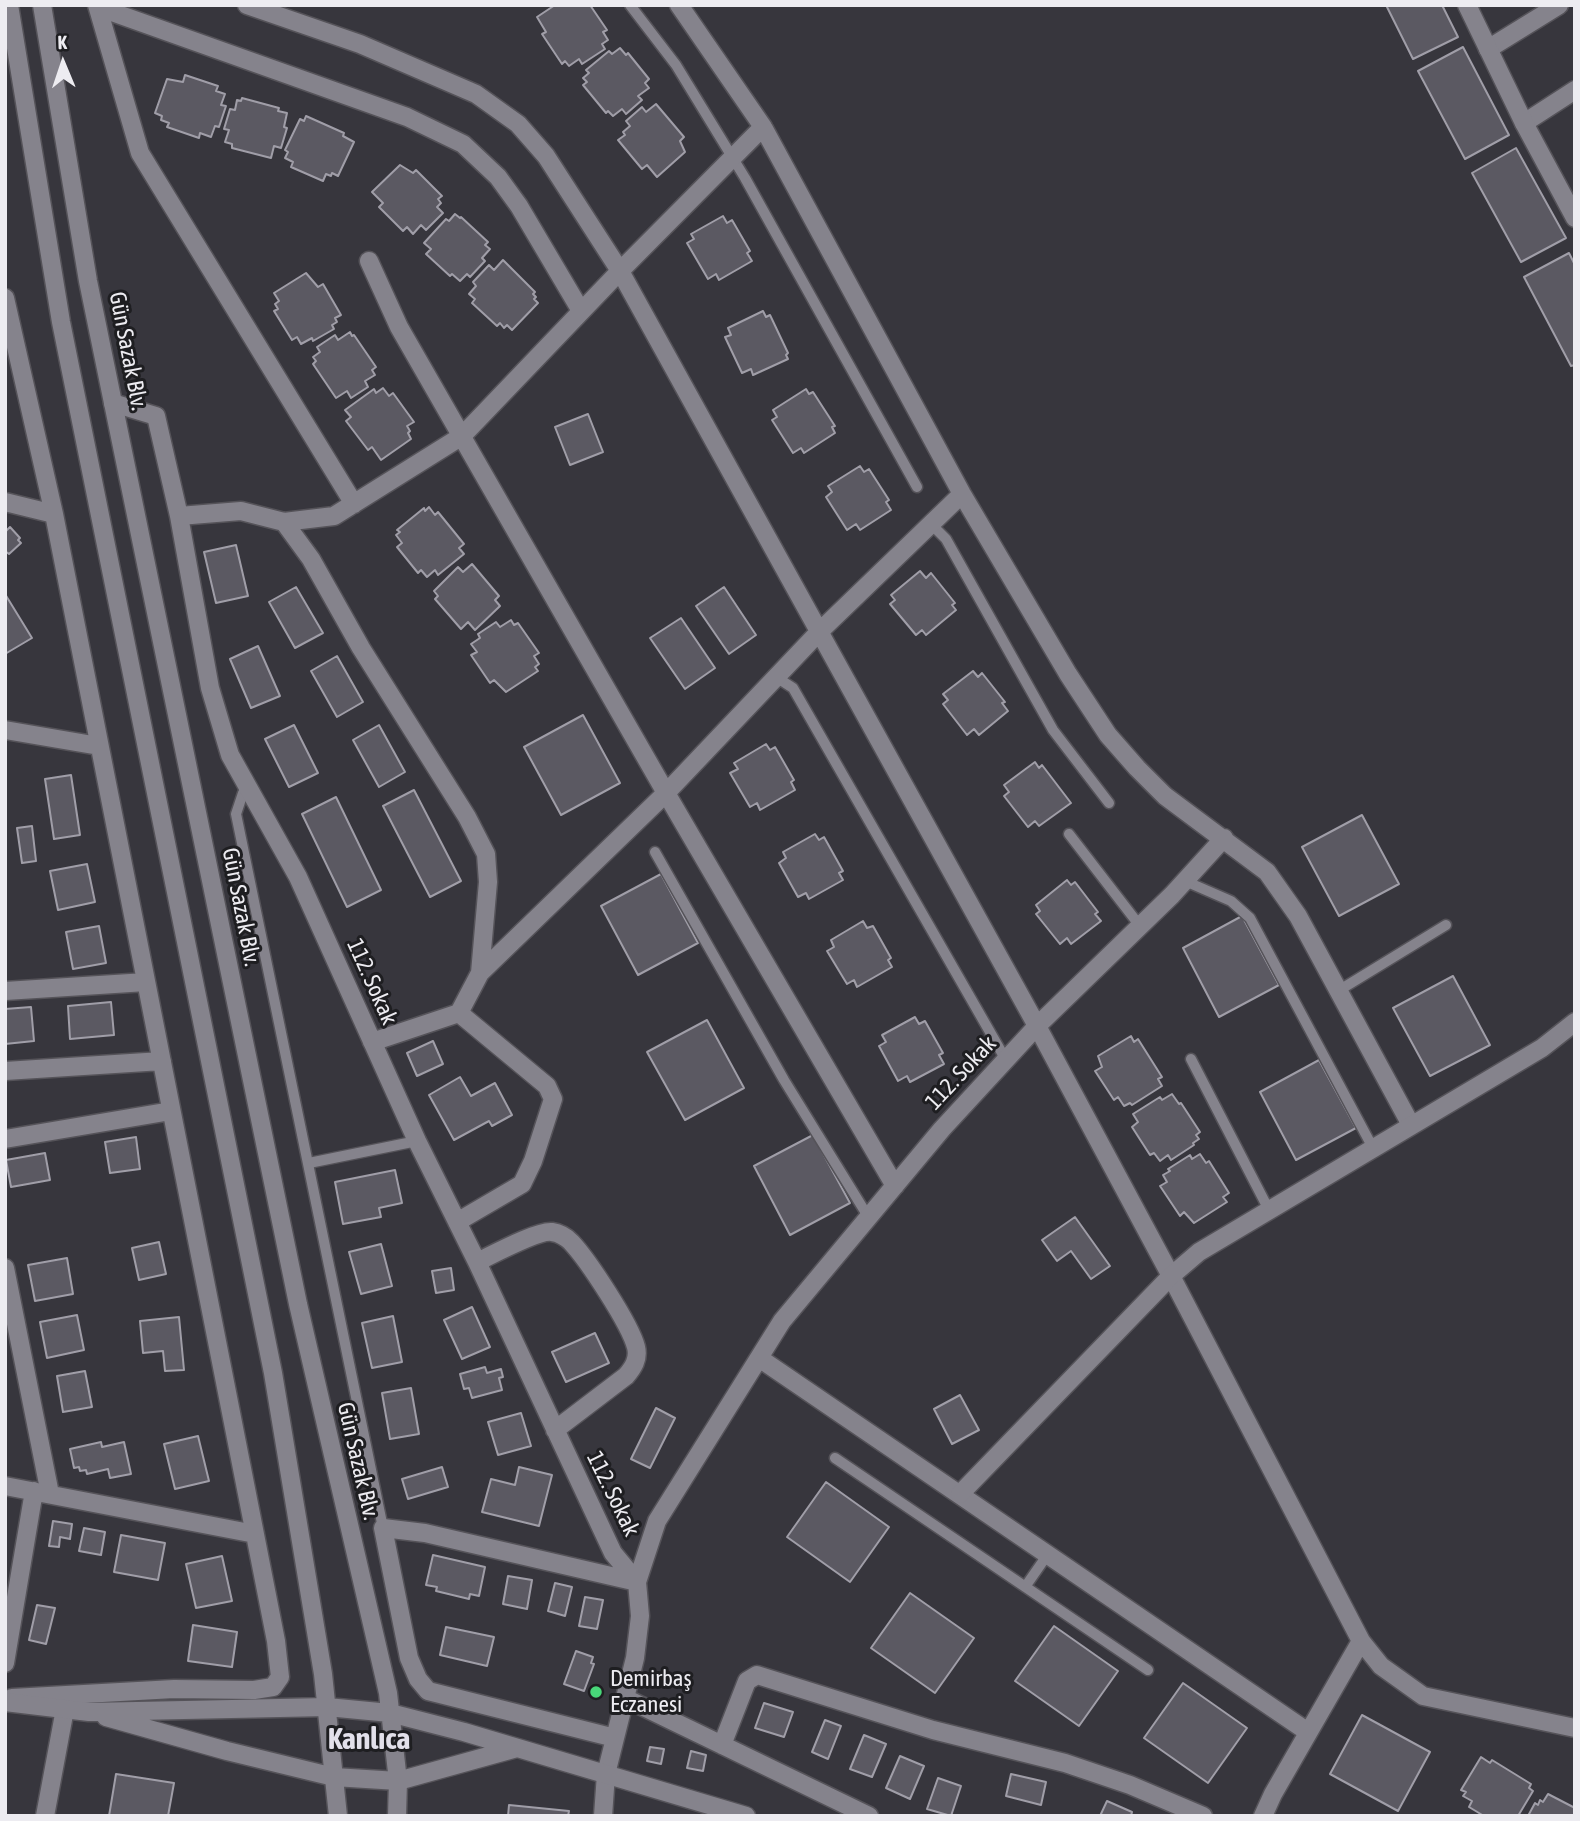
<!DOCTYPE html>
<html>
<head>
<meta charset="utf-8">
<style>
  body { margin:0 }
  #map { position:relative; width:1580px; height:1821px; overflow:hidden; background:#37363d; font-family:"Asap Condensed",sans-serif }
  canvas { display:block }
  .frame { position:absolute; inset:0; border:7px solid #edecf1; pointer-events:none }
  .north { position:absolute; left:28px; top:28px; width:70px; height:70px; -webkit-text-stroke:5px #1e1e21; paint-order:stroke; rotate:358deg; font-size:19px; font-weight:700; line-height:28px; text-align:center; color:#edecf1 }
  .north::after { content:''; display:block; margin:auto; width:24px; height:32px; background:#edecf1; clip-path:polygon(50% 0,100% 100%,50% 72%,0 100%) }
</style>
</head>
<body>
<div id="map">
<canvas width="1580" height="1821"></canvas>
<div class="frame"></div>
<div class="north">K</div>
</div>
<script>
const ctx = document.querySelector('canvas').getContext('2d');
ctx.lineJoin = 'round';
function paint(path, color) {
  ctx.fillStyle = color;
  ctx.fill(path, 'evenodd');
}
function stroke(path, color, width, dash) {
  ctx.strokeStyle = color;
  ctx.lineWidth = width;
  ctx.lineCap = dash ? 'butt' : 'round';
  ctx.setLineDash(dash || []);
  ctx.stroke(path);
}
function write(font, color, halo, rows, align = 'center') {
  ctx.font = font + ' "Asap Condensed",sans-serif';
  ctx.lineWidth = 6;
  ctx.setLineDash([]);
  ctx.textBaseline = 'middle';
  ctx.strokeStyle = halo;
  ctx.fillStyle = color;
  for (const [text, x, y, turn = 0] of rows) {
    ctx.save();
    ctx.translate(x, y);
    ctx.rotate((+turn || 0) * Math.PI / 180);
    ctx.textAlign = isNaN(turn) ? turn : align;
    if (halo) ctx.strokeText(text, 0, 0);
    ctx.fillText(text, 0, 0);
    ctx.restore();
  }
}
const building = new Path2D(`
  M555,5H590L607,30L603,32L608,40L602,44L605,49L582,64L579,59L569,66L565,61L562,64L542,34L546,32L537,17Z
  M1386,5H1442L1458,37L1413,59Z
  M1463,47L1509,135L1465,159L1418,71Z
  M620,48L626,55L628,53L649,79L645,83L649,88L638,96L642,100L626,114L622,109L613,116L608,111L606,113L583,85L587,82L583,78L589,73L586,70L609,51L612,54Z
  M185,75L218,86L216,91L225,94L221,105L226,106L219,127L215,126L211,137L200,133L199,138L167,127L169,123L161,120L162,116L155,113L167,79L183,82Z
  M242,98L279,108L278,111L287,113L284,127L287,128L281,148L274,146L271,158L232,148V144L225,142L229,130L224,129L230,109L235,110L237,100L241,101Z
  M656,104L684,137L680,141L685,152L657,177L647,165L642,169L618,140L625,135L623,132L630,126L626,121L642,107L646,112Z
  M306,116L344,133L343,136L354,142L338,176L332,173L331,176L326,174L323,181L291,167L293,162L285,158L288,152L285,150L300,119L304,121Z
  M1516,148L1566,238L1521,262L1472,173Z
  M400,165L413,173L416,170L442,196L438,199L441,203L437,207L443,213L426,230L421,225L413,234L407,227L403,231L379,207L383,203L372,192Z
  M455,214L460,218L461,217L488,242L485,245L490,249L482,258L485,261L470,277L467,274L460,281L452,274L450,276L426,254L431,249L424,243L446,219L449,221Z
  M723,216L727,223L732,220L750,251L747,253L752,261L719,280L716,274L708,279L687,243L694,239L691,234Z
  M1569,253L1575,265V365L1571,366L1524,277Z
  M503,260L535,292L533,294L536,297L534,299L538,303L512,330L507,325L504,328L500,323L497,326L472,303L475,299L469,294L476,286L473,282L489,265L494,270Z
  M306,273L318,287L323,284L341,315L335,318L337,322L332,325L334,329L313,341L312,338L301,344L297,337L292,340L274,311L278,309L275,304L279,301L274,293Z
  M763,311L766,317L770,315L788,353L786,355L788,359L753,375L751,369L742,373L725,337L731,335L728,328Z
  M350,332L352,336L354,335L376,367L372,370L375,375L365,381L368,387L351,398L347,391L336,398L313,364L316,361L313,357L320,352L317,347L335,335L338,340Z
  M383,388L389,396L393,393L414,422L407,426L410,431L408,433L411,439L381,460L372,447L368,450L346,421L351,417L345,410L374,389L376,393Z
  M806,389L809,394L813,392L835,426L832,427L835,433L804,453L801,448L793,453L772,420L777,417L773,410Z
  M588,414L603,452L570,465L555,427Z
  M860,466L864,472L869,469L889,500L886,502L891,510L860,530L856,524L847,530L826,497L832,492L828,486Z
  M429,507L435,515L438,512L464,544L459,548L464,554L438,575L435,570L427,577L421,570L418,573L397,547L402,543L396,535L400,532L397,530L424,508L425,511Z
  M10,527L20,538L18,540L21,543L9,554L5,551V532Z
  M236,545L248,596L216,603L204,552Z
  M472,564L499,596L495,600L500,606L475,630L468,622L461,629L435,599L438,596L434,591L458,567L463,572Z
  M920,571L926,578L931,573L955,603L952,605L956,610L926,635L922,630L916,635L890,604L895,600L891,595Z
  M296,587L323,633L295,648L269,602Z
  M724,587L756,635L729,654L696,606Z
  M5,594L32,638L5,654Z
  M681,618L715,668L685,689L650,638Z
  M511,620L514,625L518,623L539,653L534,656L539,664L535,667L538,671L506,692L494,680L490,683L471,655L477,652L471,644L480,638L478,634L496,622L500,627Z
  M258,646L280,696L251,708L230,659Z
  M337,656L363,702L337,717L311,671Z
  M973,671L978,677L982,673L1005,702L1002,703L1008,711L979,735L974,729L967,735L943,704L948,700L943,694Z
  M583,715L620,783L561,815L524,747Z
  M294,725L318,773L289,787L265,739Z
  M379,725L405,772L379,787L353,740Z
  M766,744L770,750L775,747L794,780L791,782L795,790L760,810L757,803L750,807L730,773L738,769L734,763Z
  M1035,762L1039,768L1042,765L1071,803L1039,826L1035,821L1028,827L1004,796L1009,792L1004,785Z
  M71,775L80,835L54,839L45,779Z
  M414,790L461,881L430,897L383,806Z
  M336,797L381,890L347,907L302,814Z
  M1362,815L1399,884L1339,916L1302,847Z
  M32,826L36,861L22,863L17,828Z
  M815,834L819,840L824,837L843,871L839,873L843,880L809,899L806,893L798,897L779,863L786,858L783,852Z
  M87,864L95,902L58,910L50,871Z
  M661,874L698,943L638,975L601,906Z
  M1067,880L1071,885L1075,882L1098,912L1095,914L1101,921L1071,944L1067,938L1060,944L1036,914L1040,911L1036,905Z
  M1242,916L1279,985L1219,1017L1183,948Z
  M863,921L867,928L873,926L891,958L888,960L892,967L857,987L854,980L847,984L827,951L834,947L831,940Z
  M99,926L106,963L73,969L66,932Z
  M1453,976L1490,1045L1430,1076L1393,1008Z
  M111,1002L114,1035L70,1039L68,1006Z
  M31,1007L34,1041L5,1044V1009Z
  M915,1017L919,1024L925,1021L943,1053L939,1055L944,1064L910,1082L907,1076L898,1081L879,1046L886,1042L882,1035Z
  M707,1020L744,1088L685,1120L647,1052Z
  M1131,1036L1134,1042L1138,1039L1162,1077L1158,1079L1162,1086L1132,1105L1130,1103L1124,1106L1118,1097L1114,1100L1095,1071L1102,1067L1098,1056Z
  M433,1041L443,1064L417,1076L407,1053Z
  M1319,1060L1356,1128L1296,1160L1260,1092Z
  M460,1077L471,1096L495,1083L512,1115L492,1126L489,1121L454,1140L429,1095Z
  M1172,1094L1179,1104L1181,1103L1200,1132L1196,1135L1199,1139L1193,1143L1194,1145L1171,1160L1168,1155L1160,1161L1154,1153L1150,1155L1132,1127L1138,1122L1133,1114L1160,1097L1162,1100Z
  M813,1135L850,1203L790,1235L754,1166Z
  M136,1137L140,1169L110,1173L105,1142Z
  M45,1153L50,1180L11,1187L6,1160Z
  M1200,1154L1206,1163L1209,1161L1229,1193L1223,1197L1227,1202L1194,1223L1184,1212L1180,1216L1160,1186L1167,1182L1163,1175L1170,1171L1168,1169L1190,1155L1192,1159Z
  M395,1170L402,1203L379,1208L381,1217L343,1224L335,1182Z
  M1075,1217L1110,1266L1091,1279L1071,1251L1057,1261L1042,1240Z
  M159,1242L166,1274L139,1280L132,1248Z
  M381,1244L392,1286L361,1294L349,1252Z
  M67,1258L73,1294L35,1301L28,1265Z
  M451,1268L454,1290L436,1293L432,1271Z
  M472,1307L490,1347L462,1359L444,1320Z
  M77,1315L84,1350L47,1358L40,1322Z
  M393,1316L402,1362L372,1368L362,1323Z
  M179,1317L184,1370L165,1371L163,1351L143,1353L140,1321Z
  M595,1333L609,1363L566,1382L552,1352Z
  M485,1367L487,1373L501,1369L503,1377L499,1378L502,1390L472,1398L469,1388L464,1389L460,1374Z
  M85,1371L92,1407L63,1412L57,1376Z
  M411,1388L419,1434L390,1439L382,1393Z
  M960,1395L979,1430L952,1444L934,1409Z
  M656,1408L675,1418L650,1468L631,1459Z
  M521,1413L531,1446L498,1455L488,1422Z
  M198,1436L209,1481L175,1489L164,1444Z
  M101,1442L102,1447L124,1442L131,1474L110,1478L108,1469L87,1474L86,1470L80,1471L79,1467L74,1468L70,1449Z
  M442,1467L448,1487L408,1499L402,1479Z
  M519,1467L552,1475L539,1526L482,1512L491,1479L515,1485Z
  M826,1482L889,1527L850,1582L787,1537Z
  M53,1521L72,1524L70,1539L60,1537L59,1547L49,1546Z
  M84,1528L105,1532L101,1555L79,1551Z
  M121,1535L165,1543L158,1580L114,1572Z
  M433,1555L485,1567L479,1596L470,1594L469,1599L436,1591L437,1587L426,1585Z
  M222,1556L232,1601L196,1608L186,1564Z
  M508,1576L532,1580L527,1609L503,1604Z
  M555,1583L572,1587L565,1616L548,1611Z
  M910,1593L974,1638L935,1693L871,1648Z
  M585,1597L603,1600L597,1629L579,1626Z
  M37,1605L55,1608L46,1644L29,1640Z
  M193,1625L237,1632L232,1667L188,1661Z
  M1054,1626L1118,1671L1079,1726L1015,1681Z
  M446,1627L494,1637L487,1666L440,1655Z
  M576,1651L593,1657L591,1663L594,1664L584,1691L564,1684Z
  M1183,1683L1247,1728L1208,1783L1144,1738Z
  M764,1703L793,1712L784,1737L755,1728Z
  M1362,1715L1430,1752L1398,1811L1330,1774Z
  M825,1720L841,1726L828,1759L812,1752Z
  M864,1735L886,1744L872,1777L850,1769Z
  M650,1747L664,1749L661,1764L647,1761Z
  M691,1751L706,1755L703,1771L687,1768Z
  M900,1756L924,1766L910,1799L886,1788Z
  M1481,1757L1490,1763L1492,1760L1531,1784L1529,1788L1533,1791L1518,1816H1484L1469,1807L1472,1801L1463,1796L1466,1792L1461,1790Z
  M116,1774L174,1783L168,1816H109Z
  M1011,1774L1046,1782L1041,1805L1006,1796Z
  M938,1778L961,1786L951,1816L927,1809Z
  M1548,1794L1575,1808V1816H1528L1535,1803L1538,1805L1540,1800L1543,1802Z
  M1107,1801L1132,1812L1131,1816H1100Z
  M509,1805L569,1811L568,1816H508Z`);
paint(building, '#5b5962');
stroke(building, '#a09ea8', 2);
const lane = new Path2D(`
  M630,5L676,65L745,178L917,487
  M931,524L946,539L1053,730L1109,803
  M776,677L793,688L1006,1060
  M248,790L243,793L236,814L383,1528
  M1069,834L1140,926
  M655,852L784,1080L869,1218
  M1185,881L1231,901L1250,918L1373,1148
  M1338,991L1446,925
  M1191,1059L1269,1210
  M309,1163L417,1141
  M835,1458L1148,1670
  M1025,1587L1048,1554`);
const street = new Path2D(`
  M97,5L140,153L354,504
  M247,5L360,44L476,94L518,124L546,156L620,271L1037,1026L1171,1276L1361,1641L1381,1666L1423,1696L1575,1728
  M679,5L763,127L962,494L1068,674L1108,735L1137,768L1165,796L1267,872L1298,916L1411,1125
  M98,7L407,117L463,144L498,177L519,206L581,311
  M1488,49L1559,5
  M1524,123L1575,90
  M369,261L399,327L666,793L895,1186
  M5,298L54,514L276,1641L280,1677L273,1687L254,1690L174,1689L12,1698
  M113,403L156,416L179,516L210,688L230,755L298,877L417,1141L477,1262L613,1553L637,1582
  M5,502L54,514
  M179,516L241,511L284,522L311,559L361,648L467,817L486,854L488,882L480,973L459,1013L372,1042
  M284,522L334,516L462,436L620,271L763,127
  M5,730L99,746
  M480,973L666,793L819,632L962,494
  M5,991L146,982
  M5,1071L162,1061
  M5,1139L171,1111
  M457,1222L522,1184L533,1161L553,1099L547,1086L459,1013
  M477,1262C492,1255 538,1230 552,1232C559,1233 566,1237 571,1242C588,1260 630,1324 636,1347C639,1359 633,1368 626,1376L555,1430
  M5,1268L50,1494
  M759,1358L1308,1732
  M5,1486L255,1534
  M5,1663L34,1491
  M625,1698L869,1816
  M615,1738L428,1691L418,1679L409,1658L383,1528L425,1533L637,1582
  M722,1745L747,1681L757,1675L933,1730L1065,1763L1130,1785L1203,1816
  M45,1816L65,1709
  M603,1816L606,1774L635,1658L640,1616L637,1582L657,1521L782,1321L942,1129L1037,1026L1172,895L1224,838
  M1263,1816L1273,1794L1361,1641`);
const secondary = new Path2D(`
  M9,5L61,322L273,1373L323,1674L338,1816
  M42,5L88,281L223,939L298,1304L388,1693L398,1781L397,1816
  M1467,5L1524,123L1575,218
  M960,1494L1171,1276L1199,1252L1542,1048L1575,1022
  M5,1702L89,1712L327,1707L390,1713L464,1732L746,1816
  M106,1717L227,1751L334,1777L398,1781L517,1748`);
stroke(lane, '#555359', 13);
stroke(street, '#555359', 21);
stroke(secondary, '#555359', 21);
stroke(lane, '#85838c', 10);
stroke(street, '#85838c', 18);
stroke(secondary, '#85838c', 18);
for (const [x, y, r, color] of [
  [596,1692,7,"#48d779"]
]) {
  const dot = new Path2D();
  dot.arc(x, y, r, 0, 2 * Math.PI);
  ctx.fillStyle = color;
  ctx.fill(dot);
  stroke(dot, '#1e1e21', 2.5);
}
write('23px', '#edecf1', '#1e1e21', [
  ["Gün Sazak Blv.",128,351,79],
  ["Gün Sazak Blv.",241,907,79],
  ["112. Sokak",372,982,66],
  ["112. Sokak",961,1073,-47],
  ["Gün Sazak Blv.",358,1461,77],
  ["112. Sokak",613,1494,64]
]);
write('23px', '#edecf1', '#1e1e21', [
  ["Demirbaş",610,1679],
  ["Eczanesi",610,1705]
], 'left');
write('bold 30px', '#e2e0ea', '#1e1e21', [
  ["Kanlıca",369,1740]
]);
</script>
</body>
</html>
